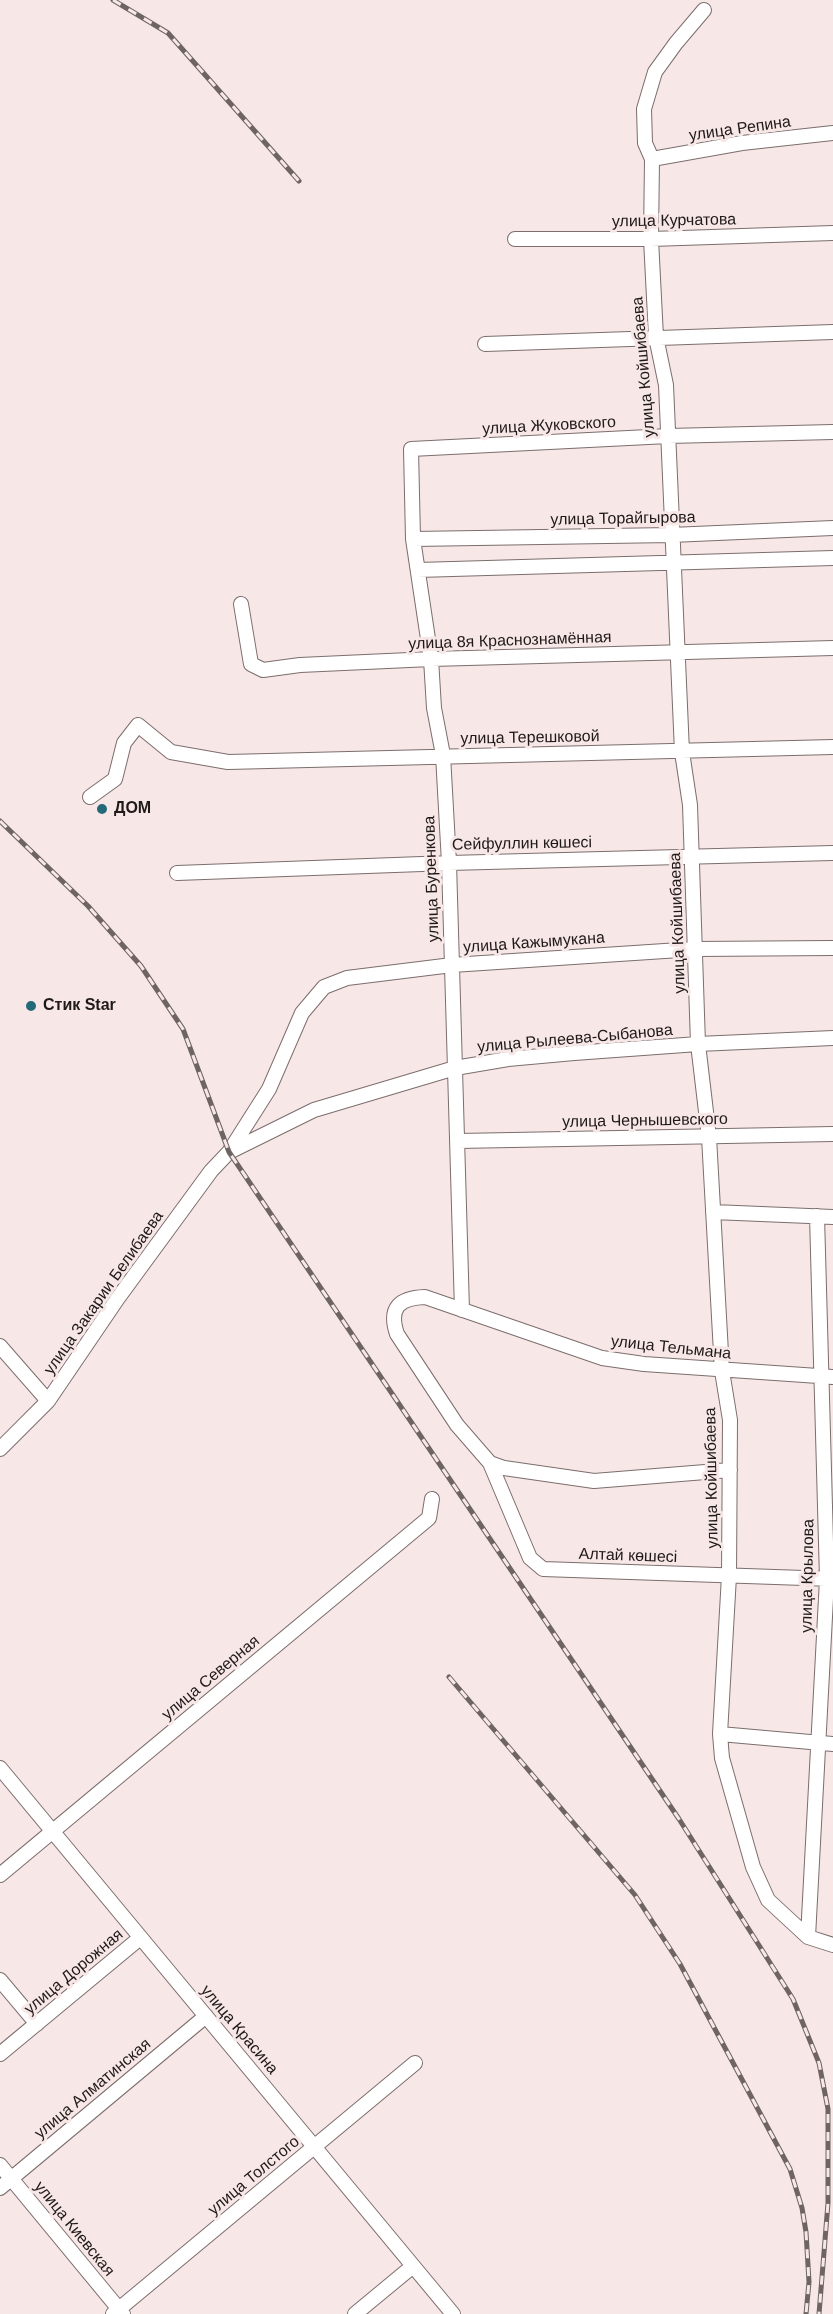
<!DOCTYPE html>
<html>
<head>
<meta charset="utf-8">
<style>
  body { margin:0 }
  canvas { display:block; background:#f7e7e6 }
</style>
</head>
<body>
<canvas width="833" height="2314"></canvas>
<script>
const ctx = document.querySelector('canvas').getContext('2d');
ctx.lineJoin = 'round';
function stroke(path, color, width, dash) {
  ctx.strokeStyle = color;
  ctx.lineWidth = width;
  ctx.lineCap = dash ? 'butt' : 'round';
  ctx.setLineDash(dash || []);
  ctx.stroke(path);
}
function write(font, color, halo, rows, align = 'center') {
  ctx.font = font + ' Arial,sans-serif';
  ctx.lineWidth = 6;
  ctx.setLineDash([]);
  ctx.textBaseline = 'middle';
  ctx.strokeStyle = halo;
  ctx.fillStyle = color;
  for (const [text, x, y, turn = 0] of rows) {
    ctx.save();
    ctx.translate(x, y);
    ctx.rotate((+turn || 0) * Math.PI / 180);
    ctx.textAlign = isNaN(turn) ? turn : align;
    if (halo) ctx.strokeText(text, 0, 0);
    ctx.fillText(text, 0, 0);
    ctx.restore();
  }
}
const minor = new Path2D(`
  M704,10L676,43L655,72L644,109L645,143L652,159L651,239L656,337L666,385L682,752L690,805L698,1044L709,1137L722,1371L730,1420L729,1576L720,1734L722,1758L753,1867L768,1900L808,1937L833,1945
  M652,159L742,143L833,133
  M515,239H651L833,233
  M485,344L833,332
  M413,539L671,535L833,528
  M418,570L833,558
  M241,604L251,664L263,670L300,665L431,659L833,648
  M90,797L115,779L124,743L138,725L171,752L228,762L833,747
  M177,873L449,863L833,853
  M458,1141L833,1134
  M231,1151L314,1110L455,1068L508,1059L574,1053L698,1044L833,1038
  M713,1212L833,1217
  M462,1310L449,863L443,755L434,708L431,659L413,539L411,449L668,436L833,432
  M0,1346L48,1401
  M0,1449L48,1401L118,1298L211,1171L229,1152L269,1089L302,1013L324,987L347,978L452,965L695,949L833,948
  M490,1463L530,1558L543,1569L833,1579
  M730,1470L594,1481L504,1468L490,1463L457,1425L397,1334C388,1307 400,1298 425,1297L602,1358L644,1364L833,1377
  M720,1734L833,1744
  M0,1768L453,2314
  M0,1875L429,1518L432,1499
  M808,1937L827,1579L817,1216
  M0,1980L37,2024
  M0,2054L140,1938
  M0,2165L123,2314
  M0,2188L206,2016
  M113,2314L415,2063
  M355,2314L413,2266`);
stroke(minor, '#7c6e6d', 16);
stroke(minor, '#fff', 14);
const rail = new Path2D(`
  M113,0L168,33L299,181
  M0,821L88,906L141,966L183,1029L229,1152L679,1819L793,1999L819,2063L828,2109V2203L819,2314
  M449,1677L635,1895L680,1964L790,2169L802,2208L806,2232L809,2282L806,2314`);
stroke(rail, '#6e6464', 5);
stroke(rail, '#f7e7e6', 3, [9]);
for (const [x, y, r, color] of [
  [102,809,6,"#246a79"],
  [31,1006,6,"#246a79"]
]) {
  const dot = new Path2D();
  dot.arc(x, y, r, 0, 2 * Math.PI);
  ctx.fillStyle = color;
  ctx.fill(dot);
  stroke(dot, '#f7e7e6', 2);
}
write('16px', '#1f1919', '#f7e7e6', [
  ["улица Репина",740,129,-8],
  ["улица Курчатова",674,221,-1],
  ["улица Койшибаева",644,367,-95],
  ["улица Жуковского",549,426,-3],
  ["улица Торайгырова",623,519,-1],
  ["улица 8я Краснознамённая",510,641,-2],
  ["улица Терешковой",530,738,-1],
  ["Сейфуллин көшесі",522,844,-1],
  ["улица Буренкова",432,879,-92],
  ["улица Койшибаева",678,923,-92],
  ["улица Кажымукана",534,943,-4],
  ["улица Рылеева-Сыбанова",575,1039,-5],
  ["улица Чернышевского",645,1121,-1],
  ["улица Закарии Белибаева",104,1293,-55],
  ["улица Тельмана",671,1348,6],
  ["улица Койшибаева",712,1478,-91],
  ["Алтай көшесі",628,1556,2],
  ["улица Крылова",808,1576,-89],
  ["улица Северная",211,1678,-40],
  ["улица Дорожная",74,1972,-40],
  ["улица Красина",239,2030,50],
  ["улица Алматинская",93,2089,-40],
  ["улица Толстого",254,2176,-40],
  ["улица Киевская",74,2229,51]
]);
write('bold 16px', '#1f1919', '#f7e7e6', [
  ["ДОМ",114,809],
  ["Стик Star",43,1006]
], 'left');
</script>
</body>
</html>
